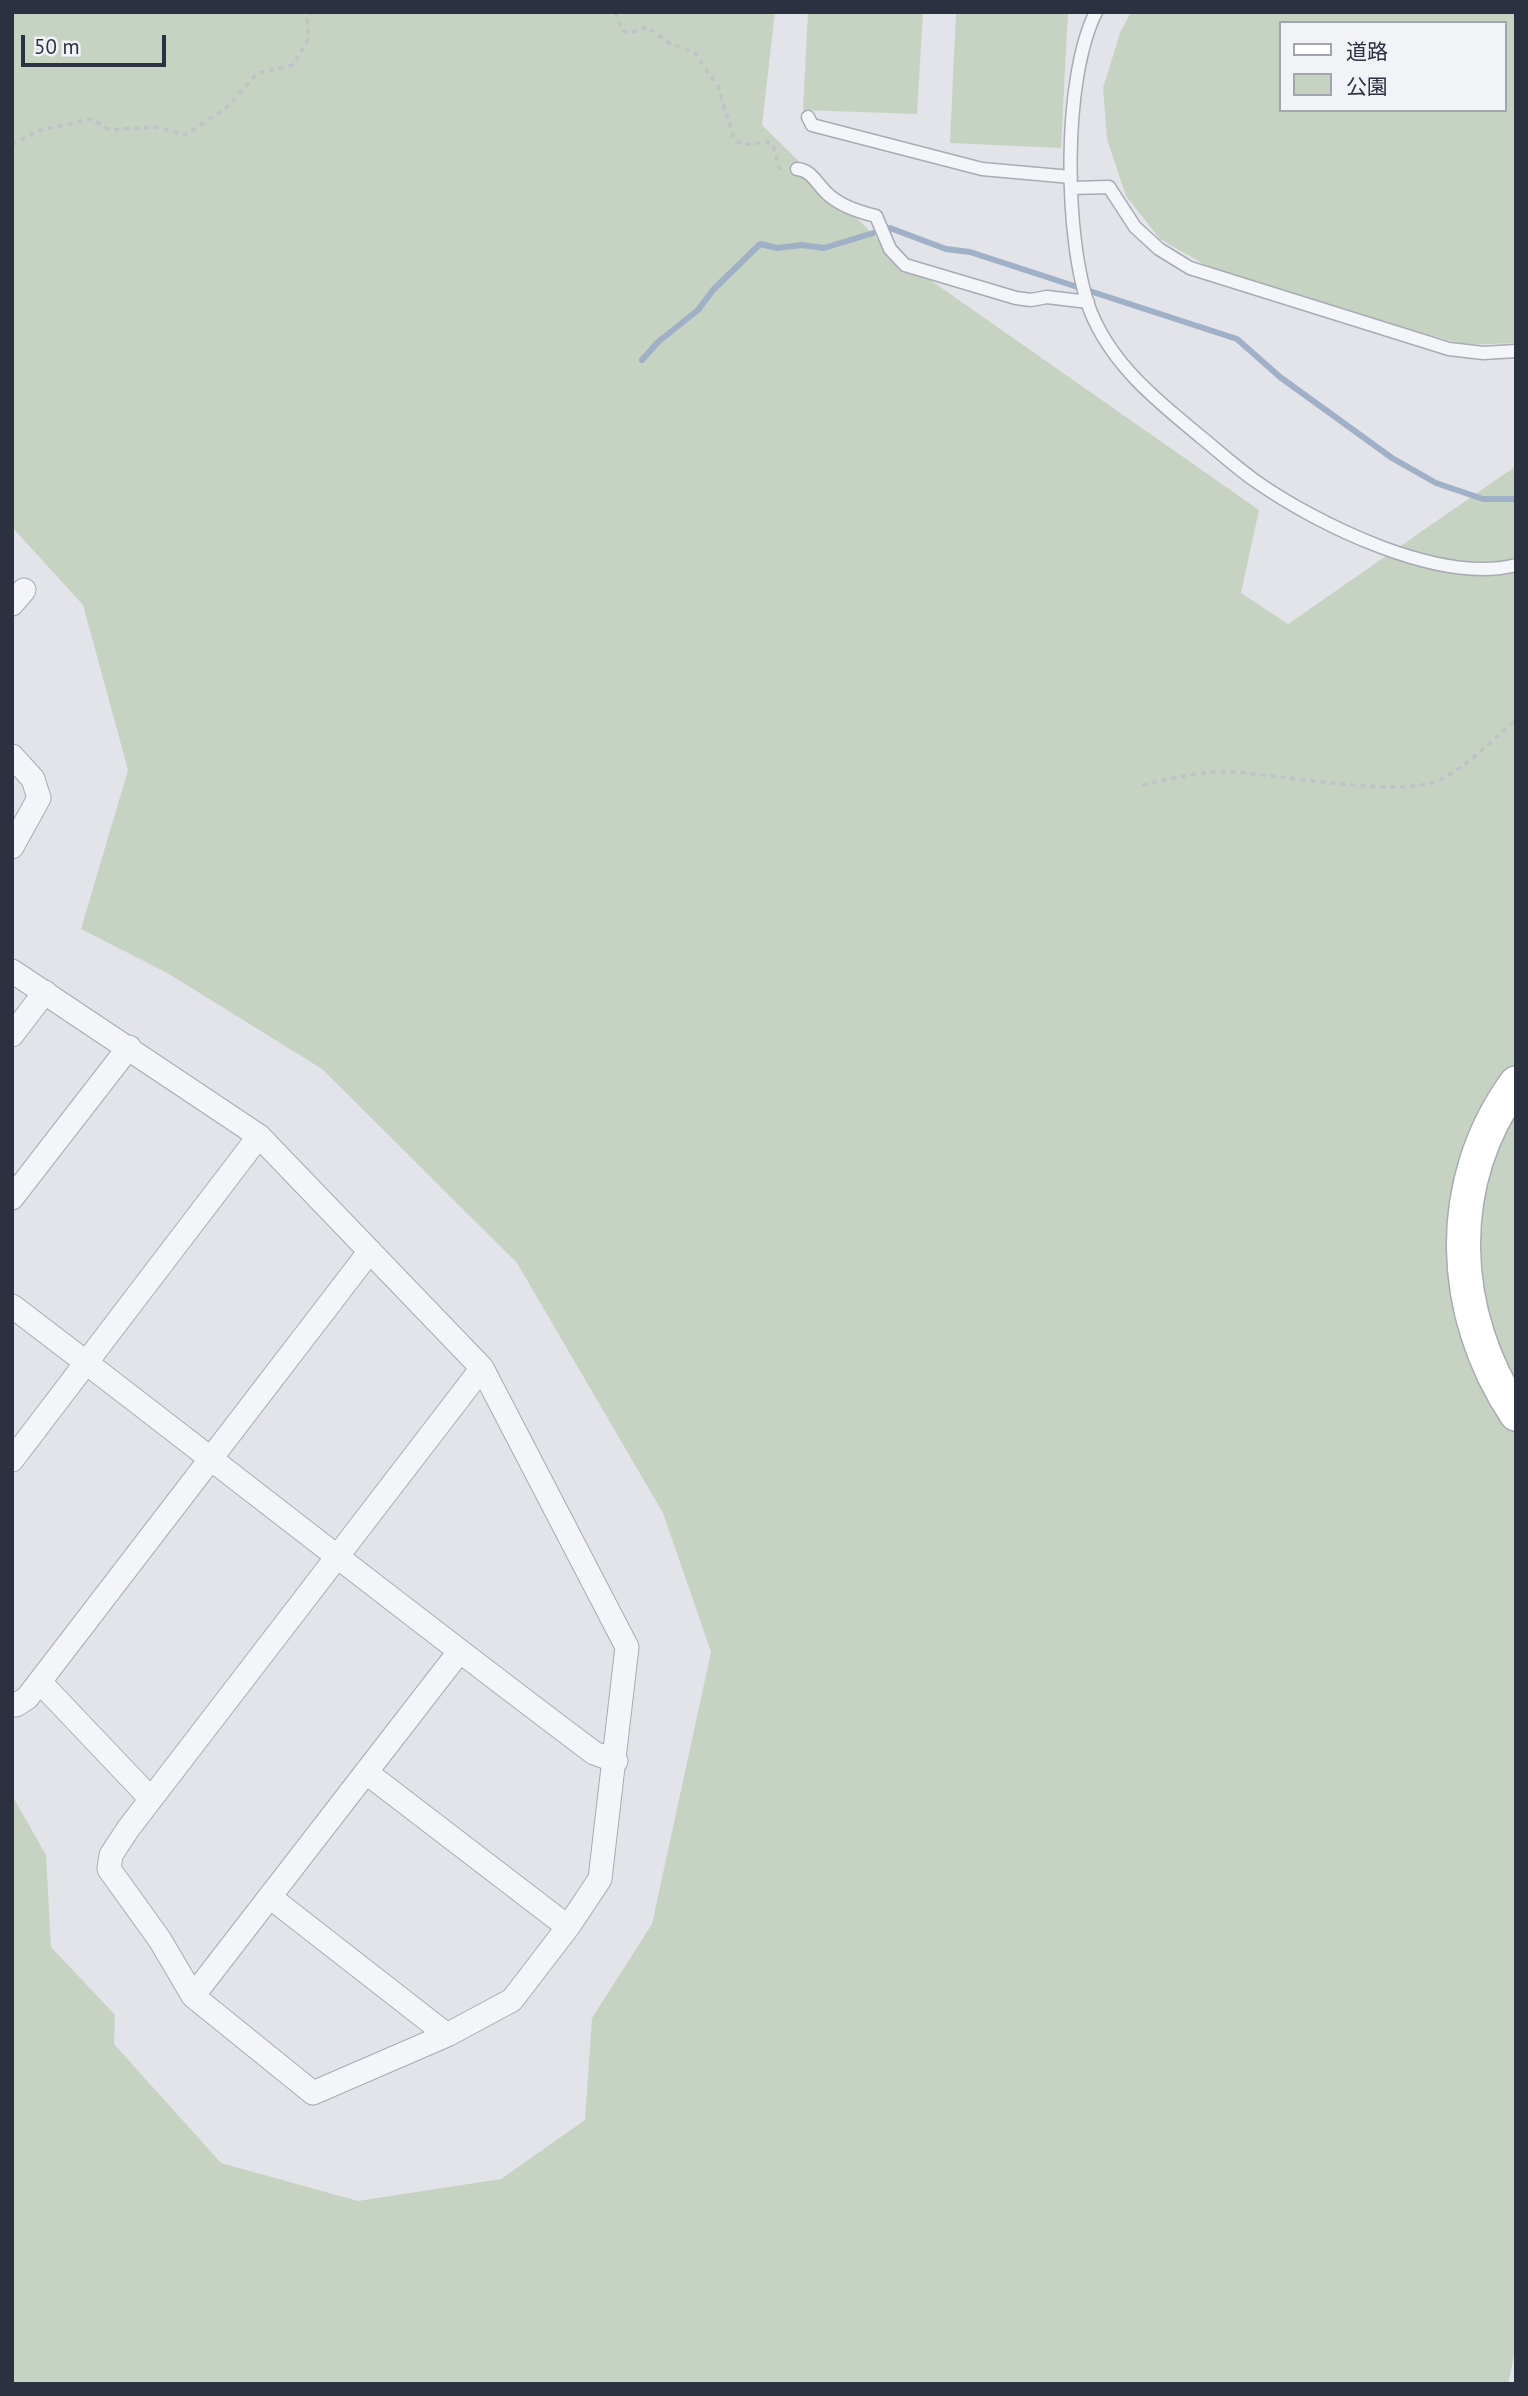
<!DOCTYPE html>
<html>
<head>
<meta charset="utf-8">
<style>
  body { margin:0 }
  #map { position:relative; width:1528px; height:2396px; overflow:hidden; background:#e2e4e9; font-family:"PT Sans","Noto Sans JP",sans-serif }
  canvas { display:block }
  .frame { position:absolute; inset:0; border:14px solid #2b3140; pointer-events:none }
  .legend { position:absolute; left:1279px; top:21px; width:228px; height:91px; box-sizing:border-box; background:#f1f3f7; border:2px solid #a2a5ae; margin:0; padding:9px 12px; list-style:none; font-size:21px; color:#2b3140 }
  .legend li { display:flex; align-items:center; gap:14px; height:35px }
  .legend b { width:35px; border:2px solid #a2a5ae }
  .scale { position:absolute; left:21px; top:35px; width:145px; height:32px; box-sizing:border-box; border:4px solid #2b3140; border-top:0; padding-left:9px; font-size:21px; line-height:24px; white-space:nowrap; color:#2b3140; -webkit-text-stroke:5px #f1f3f7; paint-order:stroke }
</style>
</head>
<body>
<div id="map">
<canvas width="1528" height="2396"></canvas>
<div class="frame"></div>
<ul class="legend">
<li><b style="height:9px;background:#fff"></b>道路</li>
<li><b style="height:19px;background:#c6d3c3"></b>公園</li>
</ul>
<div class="scale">50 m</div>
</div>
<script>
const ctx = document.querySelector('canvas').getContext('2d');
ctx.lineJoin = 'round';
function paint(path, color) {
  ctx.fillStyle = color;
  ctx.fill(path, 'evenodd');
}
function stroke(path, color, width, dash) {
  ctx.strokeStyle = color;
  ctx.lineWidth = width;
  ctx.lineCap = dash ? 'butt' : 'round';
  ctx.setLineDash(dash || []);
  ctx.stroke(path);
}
paint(new Path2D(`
  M12,12H775L762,125L893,254L1259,510L1241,593L1288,624L1516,466V2346L1508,2384H12V1795L46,1855L51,1947L115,2015L114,2044L221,2163L358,2201L501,2179L585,2120L592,2018L652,1924L711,1652L663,1513L517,1263L322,1069L169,974L81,929L128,770L83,605L12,527Z
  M808,12H923L917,114L803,110Z
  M956,12H1068L1061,148L950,143Z
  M1131,12H1516V343L1466,345L1228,278L1160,239L1126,196L1107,139L1103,88L1120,33ZM1281,23H1505V110H1281Z`), '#c6d3c3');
stroke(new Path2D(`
  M642,360L658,342L698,310L713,290L760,244L777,248L802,245L824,248L890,228L946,249L970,252L1237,339L1280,377L1392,458L1436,483L1483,499H1516`), '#9fb0c7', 6);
const lane = new Path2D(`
  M1096,12C1062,79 1064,240 1090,310C1111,364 1157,401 1201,437C1218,451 1236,467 1254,480C1316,524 1440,585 1516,565
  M808,117L812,125L982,169L1071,177
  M797,169C813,170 818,187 830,196C843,207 859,212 876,216L890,249L905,265L1016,298L1031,300L1047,297L1088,302
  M1071,188L1109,187L1135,227L1159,249L1190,268L1449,349L1483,353L1516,351`);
const street = new Path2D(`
  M12,604L24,590
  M12,756L33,779L39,798L12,847
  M12,971L259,1136L482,1368L627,1647L600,1879L568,1927L512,2000L447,2035L313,2093L193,1996L160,1940L109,1869L111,1855L128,1829L482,1368
  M12,1035L45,992
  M12,1198L129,1047
  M12,1306C207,1454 398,1606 594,1753L616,1761
  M12,1460L259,1136
  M40,1682L151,1799
  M12,1704L16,1705L27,1698L54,1663L370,1251
  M367,1773L568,1927
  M270,1897L447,2035
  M193,1996L459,1652`);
const secondary = new Path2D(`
  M1516,1083C1443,1184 1449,1313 1516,1414`);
stroke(lane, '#a7abb3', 15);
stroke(street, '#a7abb3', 25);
stroke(secondary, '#a7abb3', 36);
stroke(new Path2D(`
  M615,12L623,31L629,33L647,27L671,44L694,52L718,86L734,139L742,145L766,142L773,144L779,168L784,170
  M12,145L37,131L91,119L110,130L157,127L185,135L225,109L258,73L293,65L309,38L307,18L312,12
  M1142,785C1170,779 1198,771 1227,772C1278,773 1397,799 1440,780C1465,768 1494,738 1516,720`), '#c0c2c8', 3.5, [5, 5]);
stroke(lane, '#f4f5f8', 12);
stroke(street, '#f4f5f8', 23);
stroke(secondary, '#fff', 33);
</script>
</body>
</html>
